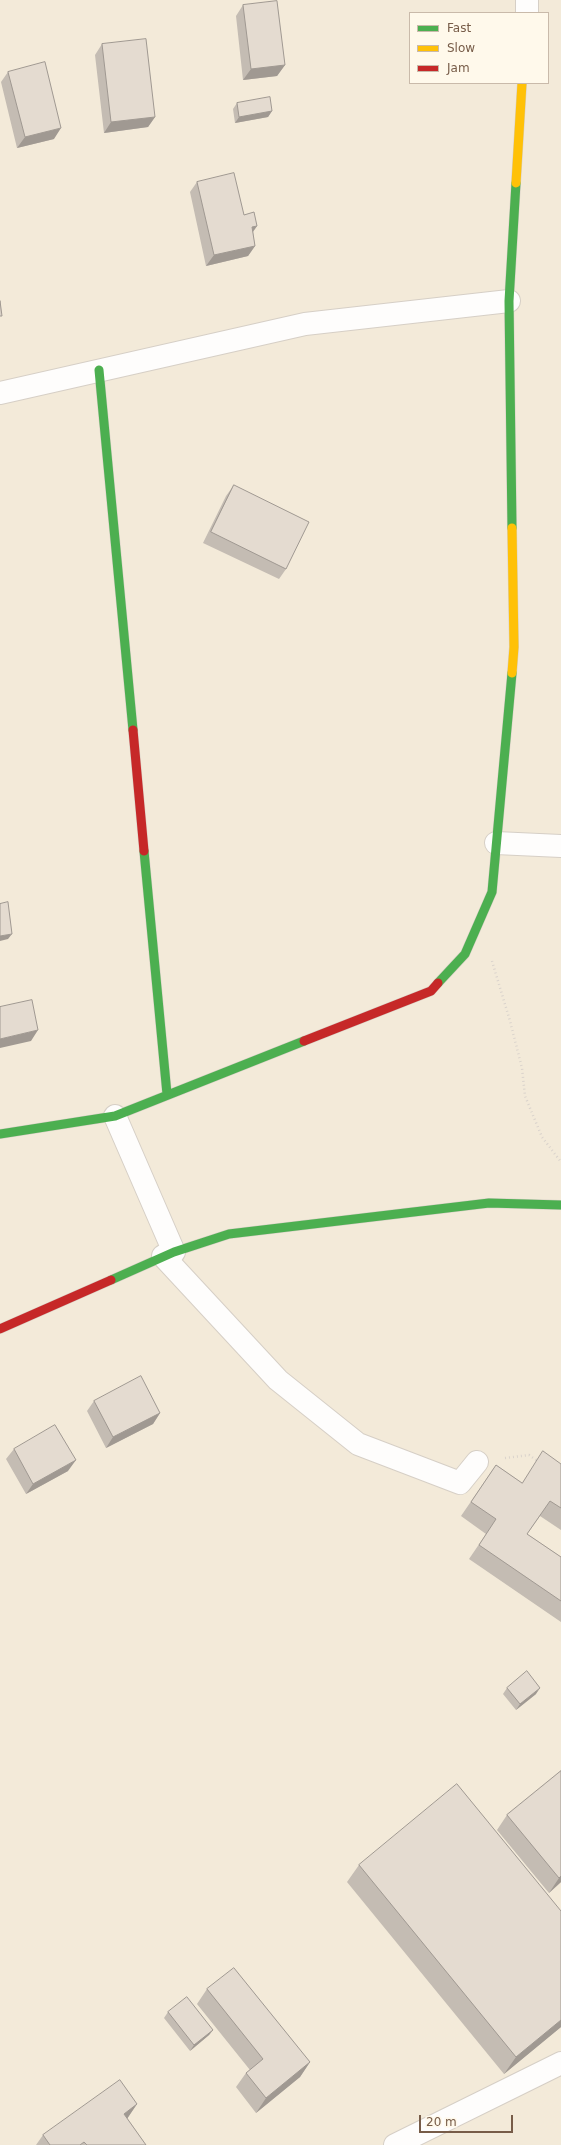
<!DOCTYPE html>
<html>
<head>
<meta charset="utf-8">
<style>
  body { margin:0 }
  #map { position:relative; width:561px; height:2145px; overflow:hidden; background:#f7f3e9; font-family:"DejaVu Sans",sans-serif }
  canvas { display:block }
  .legend { position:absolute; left:409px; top:12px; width:140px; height:72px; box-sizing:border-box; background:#fff9eb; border:1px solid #c9baaa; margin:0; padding:5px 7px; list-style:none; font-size:12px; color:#775c48 }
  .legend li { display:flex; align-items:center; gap:8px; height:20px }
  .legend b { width:20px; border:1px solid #c9baaa }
  .scale { position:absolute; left:419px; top:2115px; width:94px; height:18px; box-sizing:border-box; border:2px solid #775c48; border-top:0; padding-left:5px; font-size:12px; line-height:14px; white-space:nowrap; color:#775c48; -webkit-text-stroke:3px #fff9eb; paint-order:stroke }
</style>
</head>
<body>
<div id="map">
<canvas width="561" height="2145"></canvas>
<ul class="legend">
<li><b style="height:5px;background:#4caf50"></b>Fast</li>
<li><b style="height:5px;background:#ffc107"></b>Slow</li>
<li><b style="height:5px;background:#c62828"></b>Jam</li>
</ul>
<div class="scale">20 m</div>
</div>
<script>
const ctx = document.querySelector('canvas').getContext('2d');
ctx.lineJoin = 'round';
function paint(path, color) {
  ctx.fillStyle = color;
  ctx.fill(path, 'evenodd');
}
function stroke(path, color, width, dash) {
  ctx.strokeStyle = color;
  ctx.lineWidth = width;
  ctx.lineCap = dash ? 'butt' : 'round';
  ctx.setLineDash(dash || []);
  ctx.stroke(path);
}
paint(new Path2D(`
  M0,0H561V2145H0ZM410,13H548V83H410Z`), '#f3ead9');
const street = new Path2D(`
  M527,13V0
  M0,393L305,324L509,301
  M496,843L561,846
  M115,1116L174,1252
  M163,1256L278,1380L358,1444L460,1483L477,1462
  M395,2145L561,2063`);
const fast = new Path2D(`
  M99,370L133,730
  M512,528L509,301L516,183
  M144,851L167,1094
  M438,983L465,954L492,892L512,673
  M0,1134L115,1116L304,1041
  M111,1280L174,1252L229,1234L489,1203L561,1205`);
const slow = new Path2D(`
  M516,183L522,83
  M512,673L514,647L512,528`);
const jam = new Path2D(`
  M133,730L144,851
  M304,1041L431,991L438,983
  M0,1329L111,1280`);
stroke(street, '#d6cfc6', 24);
stroke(fast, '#d7cfc6', 10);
stroke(slow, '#d7cfc6', 10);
stroke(jam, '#d7cfc6', 10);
stroke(new Path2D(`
  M492,961L510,1021L522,1068L525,1096L542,1137L561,1162
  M505,1458L529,1455L539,1462`), '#dad3cc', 2.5, [1, 3]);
stroke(street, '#fefdfc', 22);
stroke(fast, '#4caf50', 9);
stroke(slow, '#ffc107', 9);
stroke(jam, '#c62828', 9);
paint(new Path2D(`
  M243,5L285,65L277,76L243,80L236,16Z
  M102,44L155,117L148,127L104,133L95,55Z
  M8,72L54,139L17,148L1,82Z
  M237,103L272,111L268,117L235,123L233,109Z
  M197,182L244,215L257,226L253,232L255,246L248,256L206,266L190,192Z
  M234,485L286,569L279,579L203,543L226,496Z
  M94,1401L160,1413L153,1424L106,1448L87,1411Z
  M14,1449L68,1471L26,1494L6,1459Z
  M561,1464V1530L540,1516L527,1534L561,1557V1622L469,1559L486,1534L461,1516L496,1465L522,1483Z
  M507,1688L536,1694L516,1710L503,1694Z
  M561,1771V1882L549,1893L497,1830L507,1815Z
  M359,1865L561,1911V2027L504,2074L347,1882Z
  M207,1989L310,2062L300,2077L256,2113L236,2087L246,2073L250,2070L197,2004Z
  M168,2012L213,2030L209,2035L190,2051L164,2018Z
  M137,2104L127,2118L146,2145H36L43,2135Z`), '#c4bcb3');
paint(new Path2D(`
  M285,65L277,76L243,80L251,69Z
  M272,111L268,117L235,123L239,117Z
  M155,117L148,127L104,133L111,122Z
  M61,128L54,139L17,148L25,137Z
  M257,226L249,237L252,227Z
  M255,246L248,256L206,266L214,255Z
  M12,934L8,939L0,941V936Z
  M38,1030L31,1041L0,1048V1039Z
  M160,1413L153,1424L106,1448L113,1437Z
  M76,1460L68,1471L26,1494L33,1484Z
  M540,1688L536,1694L516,1710L520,1704Z
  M561,1876V1882L549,1893L559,1878Z
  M561,2020V2027L504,2074L516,2057Z
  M213,2030L209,2035L190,2051L194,2045Z
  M310,2062L300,2077L256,2113L266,2098Z
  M137,2104L127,2119L124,2114Z`), '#a09992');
const building = new Path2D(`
  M277,1L285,65L251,69L243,5Z
  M146,39L155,117L111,122L102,44Z
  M45,62L61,128L25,137L8,72Z
  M270,97L272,111L239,117L237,103Z
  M234,173L244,215L254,212L257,226L252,227L255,246L214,255L197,182Z
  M0,301L2,316H0Z
  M234,485L309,522L286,569L211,532Z
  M8,902L12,934L0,936V904Z
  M32,1000L38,1030L0,1039V1007Z
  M141,1376L160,1413L113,1437L94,1401Z
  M55,1425L76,1460L33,1484L14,1449Z
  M543,1451L561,1464V1508L550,1501L527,1534L561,1557V1601L479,1545L496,1519L471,1502L496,1465L522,1483Z
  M527,1671L540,1688L520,1704L507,1688Z
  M561,1771V1876L559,1878L507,1815Z
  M457,1784L561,1911V2020L516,2057L359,1865Z
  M234,1968L310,2062L266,2098L246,2073L263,2059L207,1989Z
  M187,1997L213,2030L194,2045L168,2012Z
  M120,2080L137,2104L124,2114L146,2145H87L84,2142L80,2145H50L43,2135Z`);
paint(building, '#e4dbd0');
stroke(building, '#a09992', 1);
</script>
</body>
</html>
